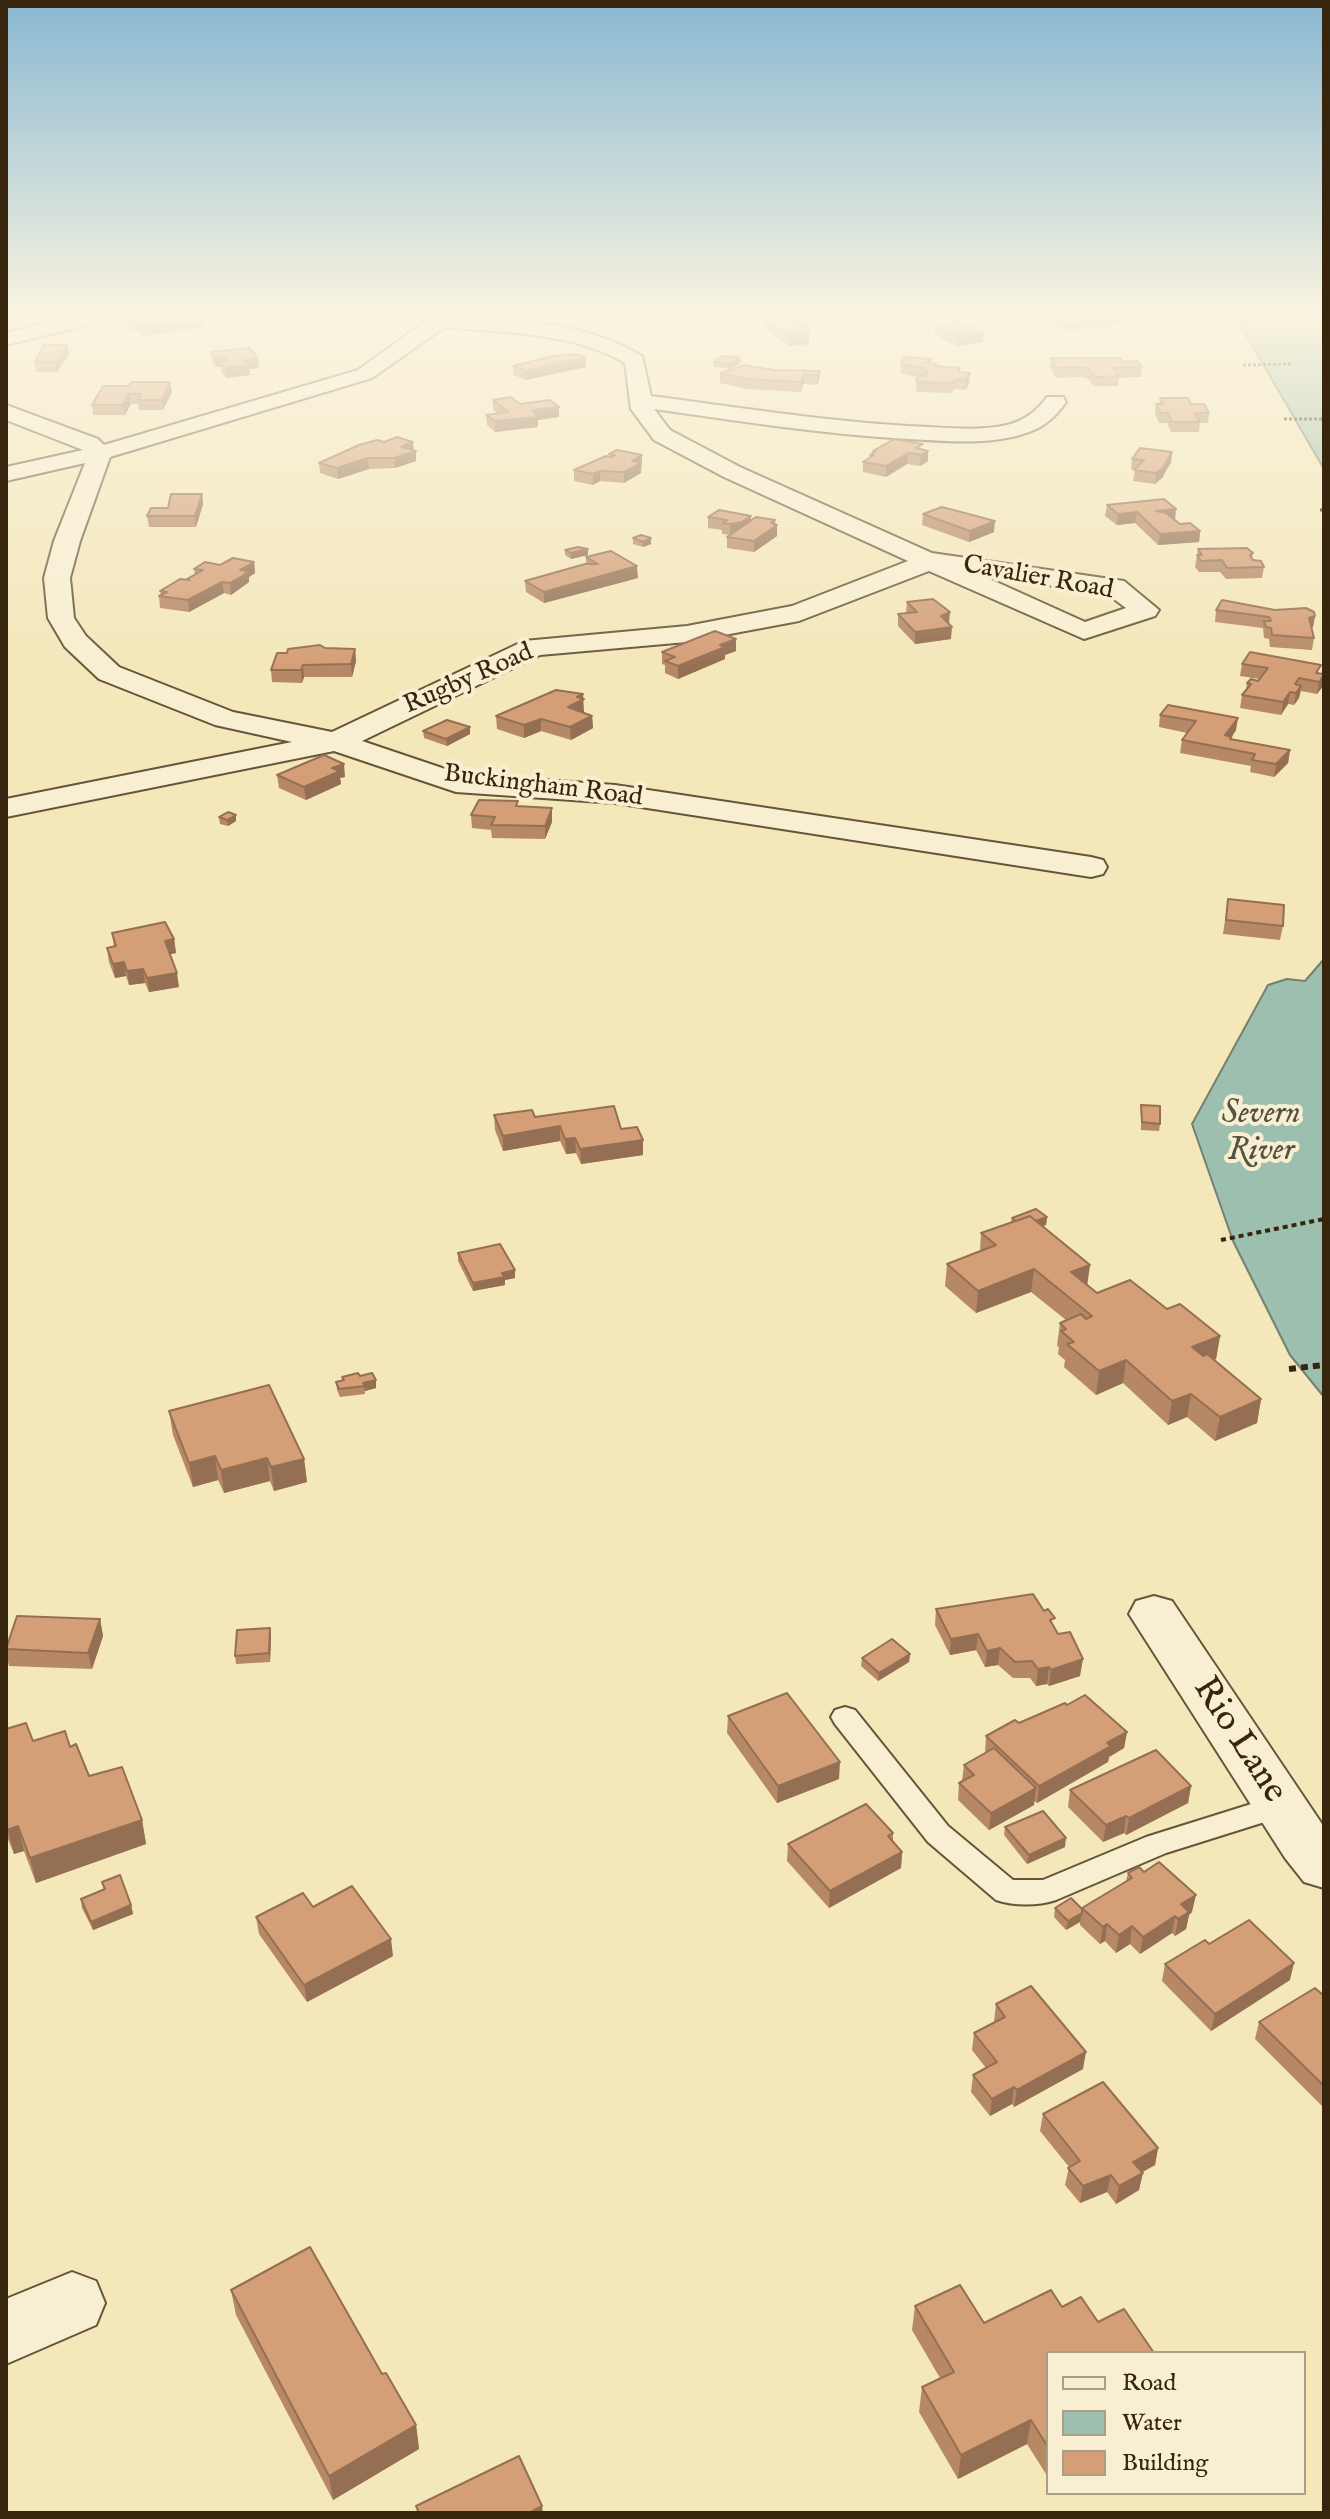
<!DOCTYPE html>
<html>
<head>
<meta charset="utf-8">
<style>
  body { margin:0 }
  #map { position:relative; width:1330px; height:2519px; overflow:hidden; background:#f4e7ba; font-family:"IM FELL English",serif }
  canvas { display:block }
  .frame { position:absolute; inset:0; border:8px solid #37250e; pointer-events:none }
  .legend { position:absolute; left:1046px; top:2351px; width:260px; height:144px; box-sizing:border-box; background:#f8efd2; border:2px solid #ab9e84; margin:0; padding:10px 14px; list-style:none; font-size:24px; color:#37250e }
  .legend li { display:flex; align-items:center; gap:16px; height:40px }
  .legend b { width:40px; border:2px solid #ab9e84 }
</style>
</head>
<body>
<div id="map">
<canvas width="1330" height="2519"></canvas>
<div class="frame"></div>
<ul class="legend">
<li><b style="height:10px;background:#f8efd2"></b>Road</li>
<li><b style="height:22px;background:#9cbfb0"></b>Water</li>
<li><b style="height:22px;background:#d49e77"></b>Building</li>
</ul>
</div>
<script>
const ctx = document.querySelector('canvas').getContext('2d');
ctx.lineJoin = 'round';
function paint(path, color) {
  ctx.fillStyle = color;
  ctx.fill(path, 'evenodd');
}
function stroke(path, color, width, dash) {
  ctx.strokeStyle = color;
  ctx.lineWidth = width;
  ctx.lineCap = dash ? 'butt' : 'round';
  ctx.setLineDash(dash || []);
  ctx.stroke(path);
}
function write(font, color, halo, rows, align = 'center') {
  ctx.font = font + ' "IM FELL English",serif';
  ctx.lineWidth = 8;
  ctx.setLineDash([]);
  ctx.textBaseline = 'middle';
  ctx.strokeStyle = halo;
  ctx.fillStyle = color;
  for (const [text, x, y, turn = 0] of rows) {
    ctx.save();
    ctx.translate(x, y);
    ctx.rotate((+turn || 0) * Math.PI / 180);
    ctx.textAlign = isNaN(turn) ? turn : align;
    if (halo) ctx.strokeText(text, 0, 0);
    ctx.fillText(text, 0, 0);
    ctx.restore();
  }
}
const water = new Path2D(`
  M1231,317H1324V469L1239,323Z
  M1324,959V1397L1290,1355L1233,1241L1192,1124L1268,985L1287,979L1305,981Z`);
paint(water, '#9cbfb0');
stroke(water, '#74816f', 2);
const lane = new Path2D(`
  M845,1707L855,1710L948,1826L1013,1880H1043L1146,1837L1280,1795L1290,1798L1294,1806L1290,1814L1166,1853L1056,1900C1038,1906 1014,1906 996,1900L928,1842L835,1724L831,1717L835,1710Z`);
const street = new Path2D(`
  M70,317H106L103,321L6,345V333Z
  M431,317C499,317 583,320 642,356L651,396C737,407 822,421 909,426C941,427 976,432 1007,425C1024,421 1037,411 1047,397H1063L1066,402C1056,416 1046,426 1029,432C991,446 948,441 908,439C823,434 738,421 654,409L670,430L740,467L932,553L1124,581L1159,610L1155,616L1084,639L929,571L799,621L687,642L540,655L362,741L460,774L615,785L1091,857L1103,860L1107,867L1103,874L1091,877L615,803L456,792L334,751L6,817V799L292,742L215,725L99,679L65,647L48,618L44,578L54,541L85,463L6,481V467L83,450L6,420V405L98,439L104,445L358,370ZM445,327C503,333 573,332 625,363L631,409L654,440L724,477L908,561L792,606L687,626L524,641L332,732L233,712L119,667L86,636L74,618L70,578L80,541L110,457L372,378ZM981,575L1107,594L1126,608L1085,622Z
  M1154,1596L1172,1601L1324,1827V1888L1304,1882L1285,1858L1129,1614L1136,1601Z
  M72,2272L96,2281L105,2303L96,2325L6,2364V2299Z`);
stroke(lane, '#665639', 4);
stroke(street, '#665639', 4);
stroke(new Path2D(`
  M1243,365L1291,364
  M1284,419H1324
  M1320,510H1324`), '#37250e', 3, [3, 2]);
stroke(new Path2D(`
  M1221,1240L1324,1219`), '#37250e', 4, [5, 4]);
stroke(new Path2D(`
  M1289,1369L1324,1365`), '#37250e', 6, [7, 5]);
paint(lane, '#f8efd2');
paint(street, '#f8efd2');
paint(new Path2D(`
  M1048,317H1121L1120,324L1064,330L1048,325Z
  M129,318L205,327L143,336L130,328Z
  M763,318L809,331H806L809,344L789,346L763,327Z
  M935,325L983,342L957,346L935,335Z
  M211,352L258,358L259,368L249,369L250,375L226,378L221,372V367H216L212,362Z
  M69,354L57,372H36L35,362Z
  M586,357V367L526,380L513,375V366Z
  M1051,358L1123,362L1142,367L1141,377L1119,378L1118,386H1094L1088,379L1081,377L1056,378L1050,367Z
  M714,362L740,363L730,369L714,367Z
  M901,364H936V366L960,372L970,373L969,383L966,390L954,389L952,393L918,392L916,390V380L918,377L901,374Z
  M774,370L820,371L819,380L817,385L803,384L801,392L747,389L720,383V373Z
  M103,386L172,392L163,410H139L138,404H131L125,415H93L92,405Z
  M1160,398L1191,404L1209,413L1208,423H1200L1199,432H1171L1167,423H1159L1155,414L1156,404H1159Z
  M493,400L520,404L559,407V417L538,420V427L495,432L487,425L486,415L497,413L493,410Z
  M414,450L416,451V461L395,468L369,469L338,479L320,473L319,463Z
  M922,450L928,451V461L920,466L907,464L886,477L863,472V462L870,458L873,451Z
  M1172,452L1171,462L1162,478L1155,484L1133,481L1135,470L1131,469L1132,459Z
  M609,454L642,455L641,473L624,483L600,481L593,485L574,481V470L609,456Z
  M202,494L203,504L196,527H149L147,516Z
  M1107,505L1175,520L1180,524L1200,531L1199,542L1158,545L1135,523L1117,525L1105,516Z
  M923,514L994,532L969,542L922,525Z
  M751,516V520H775L777,536L754,552L727,548V537L730,535L722,534V530L708,528V517Z
  M633,538L651,544L643,547L633,544Z
  M1198,549L1253,553L1252,558L1253,560L1264,567L1262,578L1226,579L1220,572H1199L1195,567Z
  M565,550L588,555L571,559L565,555Z
  M586,557L638,578L544,603L526,592L525,581L586,564Z
  M254,562L255,573L249,577V582L231,595L224,593L189,612L160,608L159,596L161,595L160,591L187,580L195,575L194,569Z
  M907,602L949,624L951,639L915,644L898,626V614L906,613Z
  M1216,610H1275L1315,616L1313,627L1311,628L1314,638L1312,650L1270,647L1269,639L1264,638L1263,628L1215,622Z
  M736,639V651L725,655V659L678,679L665,673V665L662,664V652Z
  M355,649L356,661L352,677H304L302,683L272,682L271,670L287,653Z
  M1242,664L1320,673L1323,686L1317,694L1301,691L1299,698L1294,705L1288,704L1281,715L1240,708L1242,695L1246,690L1247,683L1260,679L1240,676Z
  M583,694V712L592,716L593,728L571,740L541,731L524,738L497,729L496,716Z
  M1168,705L1236,730L1231,739L1290,750L1288,763L1274,777L1250,772L1251,766L1180,753L1182,740L1187,733L1159,727L1160,715Z
  M423,731L470,734L447,746L424,738Z
  M277,775L345,777L340,778L341,784L306,800L279,788Z
  M519,806L552,822L545,839L492,838L491,830L472,828L471,815Z
  M236,815V821L228,826L220,824L219,817Z
  M1228,899L1283,926L1280,940L1223,934Z
  M112,933L174,939L176,953L170,954L179,987L149,992L145,983L129,985L126,976L115,978L109,962L107,948L114,947Z
  M1141,1105L1160,1124L1159,1131L1141,1130Z
  M494,1115L535,1117L621,1129L643,1155L581,1164L576,1153L566,1154L560,1141L503,1151L495,1130Z
  M1047,1217L1046,1225L1042,1226L1088,1285L1097,1293L1167,1309L1220,1336L1216,1359L1214,1360L1261,1399L1257,1423L1215,1441L1187,1417L1168,1425L1123,1383L1096,1395L1064,1367L1065,1360L1058,1354L1059,1347L1057,1346L1060,1323L1066,1320L1031,1292L976,1313L945,1286L947,1264L980,1251L981,1233L1011,1222L1012,1218Z
  M458,1253L515,1270V1278L505,1280V1285L473,1291L458,1261Z
  M360,1376L376,1380V1388L365,1391V1394L340,1397L337,1390L336,1382L342,1381V1377Z
  M169,1411L304,1459L307,1482L274,1491L270,1481L224,1493L218,1480L193,1487L173,1435Z
  M936,1609L1054,1627L1080,1676L1049,1686L1047,1684L1036,1686L1030,1678H1013L998,1665L985,1667L976,1650L950,1655L935,1625Z
  M100,1619L103,1636L92,1669L9,1666L6,1654V1646Z
  M270,1628L271,1637L270,1662L236,1664L235,1656Z
  M910,1654L909,1662L878,1681L861,1666L862,1658Z
  M1067,1705L1127,1732L1124,1748L1109,1757L1108,1762L1037,1803L1034,1801V1805L989,1830L958,1800L959,1783L962,1781L964,1765L985,1753L986,1736Z
  M728,1716L839,1779L777,1803L727,1733Z
  M6,1729L33,1741L70,1747L89,1776L142,1820L146,1844L36,1883L24,1851L14,1854L6,1834Z
  M1191,1786L1188,1803L1126,1835L1124,1833L1103,1842L1068,1807L1070,1790Z
  M1005,1827L1065,1847L1027,1864L1004,1835Z
  M893,1833V1841L902,1852L901,1868L829,1908L787,1861L788,1844Z
  M1128,1873L1192,1912L1189,1915L1186,1929L1175,1936L1172,1933L1140,1954L1130,1944L1116,1953L1105,1941L1100,1944L1080,1925V1922L1066,1930L1054,1917L1055,1908L1082,1909L1126,1881Z
  M102,1882L131,1905L133,1914L93,1930L82,1908L81,1899L104,1890Z
  M313,1907L393,1956L307,2002L259,1934L256,1917Z
  M1209,1944L1290,1980L1211,2031L1162,1981L1165,1964Z
  M1324,1996V2108L1255,2039L1259,2022Z
  M996,2004L1083,2069L1014,2107L1012,2104L990,2116L971,2092L973,2075L986,2068L972,2050L974,2033L994,2022Z
  M1043,2114L1158,2148L1155,2165L1142,2172L1139,2190L1116,2204L1107,2192L1080,2203L1065,2185L1069,2167L1040,2131Z
  M231,2290L382,2374L416,2425L419,2449L333,2500L236,2315Z
  M915,2306L984,2323L1048,2353V2473L1046,2474L1027,2444L958,2479L919,2412L922,2387L940,2378L912,2330Z`), '#b68866');
paint(new Path2D(`
  M204,317L205,327L143,336L141,327Z
  M1095,317H1121L1120,324L1064,330L1065,320Z
  M809,321V331L797,332V322Z
  M984,333L983,342L957,346V336Z
  M809,334V344L789,346V337Z
  M67,345L69,354L57,372L56,362Z
  M225,356L226,366L220,362L221,367H216L215,358Z
  M586,357V367L526,380V371Z
  M258,358L259,368L249,369L250,375L226,378L225,368L244,360Z
  M740,358V363L730,369V364Z
  M820,371L819,380L817,385V375Z
  M970,373L969,383L966,390V380Z
  M804,374L803,384L801,392V382Z
  M170,382L172,392L163,410L162,400Z
  M129,394L131,404L125,415L123,405Z
  M559,407V417L538,420V427L495,432V421L532,410Z
  M413,442L414,451H416V461L395,468L394,458L401,447Z
  M928,451V461L920,466L921,455Z
  M1172,452L1171,462L1162,478L1155,484L1156,473Z
  M908,453L907,464L886,477V466Z
  M642,455L641,473L624,483V472L632,461Z
  M368,458L369,469L338,479L337,468Z
  M600,471V481L593,485V474Z
  M202,494L203,504L196,527L195,516Z
  M1176,509L1175,520L1156,511Z
  M1137,512L1135,523L1117,525L1118,514Z
  M751,516V527L730,535V524Z
  M775,520V526L777,525V536L754,552V541Z
  M995,521L994,532L969,542L970,531Z
  M1200,531L1199,542L1158,545L1160,534Z
  M651,538V544L643,547V542Z
  M588,549V555L571,559V553Z
  M254,562L255,573L249,577V582L231,595L230,583L240,570Z
  M637,566L638,578L544,603V592Z
  M222,582L224,593L189,612L188,600Z
  M950,612L949,624L941,616Z
  M1315,616L1313,627L1307,629L1309,618Z
  M952,627L951,639L915,644V632Z
  M736,639V651L725,655V659L678,679V666L720,645Z
  M355,649L356,661L352,677L351,664Z
  M303,665L304,677L302,683L301,670Z
  M1324,675L1323,686L1317,694L1319,682Z
  M1301,686L1299,698L1294,705L1296,693Z
  M1290,692L1288,704L1281,715L1283,702Z
  M583,694L584,712L569,720L568,707L577,697Z
  M592,716L593,728L571,740L570,727Z
  M1238,718L1236,730L1223,748L1225,735Z
  M541,719V731L524,738V725Z
  M470,727V734L447,746L446,739Z
  M1290,750L1288,763L1274,777L1276,764Z
  M344,764L345,777L340,778L341,784L306,800L304,787L332,768Z
  M552,808V822L545,839V826Z
  M236,815V821L228,826L227,820Z
  M174,939L176,953L167,955L165,941Z
  M124,962L126,976L115,978L113,964Z
  M143,969L145,983L129,985L127,971Z
  M177,973L179,987L149,992L147,978Z
  M560,1126V1141L503,1151V1136Z
  M575,1138L576,1153L566,1154L565,1139Z
  M643,1140V1155L581,1164L580,1149Z
  M1047,1217L1046,1225L1022,1234L1023,1226Z
  M1090,1265L1087,1287L1071,1272Z
  M1034,1269L1031,1292L976,1313L978,1291Z
  M515,1270V1278L505,1280V1285L473,1291V1283L502,1273Z
  M1220,1336L1216,1359L1188,1370L1192,1347Z
  M1126,1360L1123,1383L1096,1395L1099,1371Z
  M376,1380V1388L365,1391L363,1383Z
  M1191,1394L1187,1417L1168,1425L1172,1401Z
  M1261,1399L1257,1423L1215,1441L1220,1417Z
  M215,1456L218,1480L193,1487L189,1463Z
  M267,1458L270,1481L224,1493L221,1470Z
  M304,1459L307,1482L274,1491L271,1467Z
  M100,1619L103,1636L92,1669L88,1653Z
  M270,1628L271,1637L270,1662L269,1653Z
  M978,1634L976,1650L950,1655L951,1639Z
  M1000,1648L998,1665L985,1667L987,1651Z
  M910,1654L909,1662L878,1681L879,1673Z
  M1083,1659L1080,1676L1049,1686L1051,1670Z
  M1049,1667L1047,1684L1036,1686L1038,1669Z
  M1127,1732L1124,1748L1109,1757L1108,1762L1037,1803L1039,1786Z
  M840,1762L839,1779L777,1803L778,1786Z
  M1191,1786L1188,1803L1126,1835L1129,1818Z
  M1036,1788L1034,1805L989,1830L991,1813Z
  M1126,1816L1124,1833L1103,1842L1106,1825Z
  M142,1820L146,1844L36,1883L30,1858Z
  M18,1826L24,1851L14,1854L8,1830Z
  M1066,1838L1065,1847L1027,1864L1029,1855Z
  M902,1852L901,1868L829,1908L830,1891Z
  M1196,1895L1192,1912L1189,1915L1186,1929L1175,1936L1181,1904Z
  M131,1905L133,1914L93,1930L91,1922Z
  M1082,1913L1080,1922L1066,1930L1068,1921Z
  M1175,1916L1172,1933L1140,1954L1143,1937Z
  M1107,1924L1105,1941L1100,1944L1103,1927Z
  M1132,1926L1130,1944L1116,1953L1119,1935Z
  M391,1939L393,1956L307,2002L304,1985Z
  M1294,1963L1290,1980L1211,2031L1215,2014Z
  M1086,2052L1083,2069L1014,2107L1017,2090Z
  M1014,2087L1012,2104L990,2116L992,2099Z
  M1158,2148L1155,2165L1130,2179L1133,2162Z
  M1143,2173L1139,2190L1116,2204L1119,2186Z
  M1111,2175L1107,2192L1080,2203L1083,2186Z
  M1031,2420L1027,2444L958,2479L961,2455Z
  M416,2425L419,2449L333,2500L329,2476Z
  M542,2506L543,2513H529Z`), '#946f53');
const building = new Path2D(`
  M136,317H204L141,327L129,318Z
  M804,317L809,321L797,322L809,334L789,337L763,318Z
  M1055,317H1095L1065,320Z
  M958,322L984,333L957,336L935,325Z
  M44,345H67L56,362H35Z
  M249,348L258,358L244,360L249,365L225,368L220,362L229,361L225,356L215,358L211,352Z
  M576,354L586,357L526,371L513,366L553,356Z
  M722,356L740,358L730,364L714,362Z
  M905,357L931,359L928,363L936,364L935,366L960,368L958,372L970,373L966,380L955,379L953,383L919,382L916,380L919,375L926,376L928,371H924L925,368L901,364Z
  M1051,358H1120L1123,362L1137,361L1142,367L1113,368L1119,376L1095,377L1089,369L1082,367L1057,368Z
  M745,365L774,370L820,371L817,375L804,374L801,382L747,379L720,373Z
  M132,382H170L162,400H138L141,394H129L123,405H92L103,386H128Z
  M511,397L520,404L550,400L559,407L532,410L538,417L495,421L486,415L508,412L493,400Z
  M1160,398H1188L1191,404H1204L1209,413H1195L1200,422H1172L1168,413H1161L1156,404H1163Z
  M397,437L413,442L401,447L416,451L394,458H368L337,468L319,463L359,445L377,440L384,442Z
  M894,439L923,444L916,448L928,451L921,455L908,453L886,466L863,462L874,455H870L876,451H873Z
  M1140,448L1172,452L1163,468L1156,473L1134,470L1144,460L1132,459Z
  M617,450L642,455L632,461L641,463L624,472L600,471L593,474L574,470L606,456L611,457L615,455L609,454Z
  M171,494H202L195,516H147L151,508H168Z
  M1164,499L1176,509L1156,511L1166,513L1180,524L1190,523L1200,531L1160,534L1137,512L1118,514L1107,505Z
  M942,507L995,521L970,531L923,514Z
  M719,510L751,516L742,522L730,524L723,523L727,520L708,517Z
  M756,517L775,520L771,523L777,525L754,541L727,537Z
  M641,535L651,538L643,542L633,538Z
  M578,547L588,549L571,553L565,550Z
  M1247,548L1253,553L1250,555L1253,560L1261,561L1264,567L1227,568L1222,560L1201,561L1197,555H1202L1198,549Z
  M611,551L637,566L544,592L525,581L585,564H598L586,557Z
  M233,558L254,562L240,570L248,571L244,575L230,583L222,582L188,600L159,596L167,592L160,591L180,579L190,580L187,579L203,570L194,569L205,562L220,565Z
  M933,599L950,612L941,616L952,627L915,632L898,614L917,612L907,602Z
  M1222,600L1275,610L1306,608L1314,612L1315,616L1309,618L1314,638L1272,635L1271,628L1266,627L1264,621H1271L1269,617L1216,610Z
  M715,631L736,639L720,645L725,647L678,666L665,661L675,657L662,652Z
  M320,645L325,648L355,649L351,664L303,665L301,670H271L277,653H287L288,649Z
  M1250,652L1321,665L1316,673L1324,674V675L1319,682L1299,678L1295,684L1301,686L1296,693L1290,692L1283,702L1242,695L1251,684L1247,683L1251,679L1258,681L1268,668L1242,664Z
  M556,690L583,694L577,697L584,699L568,707L592,716L570,727L541,719L524,725L496,716Z
  M1168,705L1238,718L1225,735L1231,737L1230,739L1290,750L1276,764L1252,760L1255,754L1182,740L1196,721L1160,715Z
  M447,720L470,727L446,739L423,731Z
  M324,755L344,764L332,768L340,771L304,787L277,775Z
  M479,800L518,801L516,806L552,808L545,826L491,825L495,817L471,815Z
  M228,812L236,815L227,820L219,817Z
  M1228,899L1284,905L1283,926L1226,920Z
  M165,922L174,939L165,941L177,973L147,978L143,969L127,971L124,962L113,964L107,948L116,946L112,933Z
  M1141,1105L1160,1106V1124L1142,1122Z
  M614,1106L621,1129L637,1127L643,1140L580,1149L575,1138L565,1139L560,1126L503,1136L494,1115L532,1110L535,1117Z
  M1036,1209L1047,1217L1036,1221L1030,1216L1016,1221L1012,1218Z
  M1030,1216L1090,1265L1071,1272L1097,1293L1130,1280L1167,1309L1180,1304L1220,1336L1192,1347L1203,1356L1207,1354L1261,1399L1220,1417L1191,1394L1172,1401L1126,1360L1099,1371L1067,1344L1074,1342L1061,1331L1066,1329L1060,1323L1081,1314L1086,1319L1092,1316L1034,1269L978,1291L947,1264L996,1245L981,1233Z
  M500,1244L515,1270L502,1273L504,1277L473,1283L458,1253Z
  M358,1373L360,1376L372,1373L376,1380L363,1383L365,1386L339,1389L336,1382L344,1380L342,1377Z
  M269,1385L304,1459L271,1467L267,1458L221,1470L215,1456L189,1463L169,1411Z
  M1033,1594L1044,1611L1048,1609L1055,1618L1050,1620L1058,1634L1070,1632L1083,1659L1051,1670L1049,1667L1038,1669L1032,1661L1015,1662L1000,1648L987,1651L978,1634L951,1639L936,1609Z
  M17,1616L100,1619L88,1653L6,1649Z
  M270,1628L269,1653L235,1656L237,1630Z
  M892,1639L910,1654L879,1673L862,1658Z
  M787,1693L840,1762L778,1786L728,1716Z
  M1085,1695L1127,1732L1107,1743L1111,1746L1039,1786L986,1736L1015,1720L1019,1723L1065,1703L1067,1705Z
  M26,1723L33,1741L65,1731L70,1747L76,1744L89,1776L122,1767L142,1820L30,1858L18,1826L8,1830L6,1826V1729Z
  M994,1748L1036,1788L991,1813L959,1783L974,1775L964,1765Z
  M1156,1750L1191,1786L1129,1818L1126,1816L1106,1825L1070,1790Z
  M866,1804L893,1833L888,1836L902,1852L830,1891L788,1844Z
  M1043,1811L1066,1838L1029,1855L1005,1827Z
  M1159,1862L1196,1895L1181,1904L1189,1912L1178,1919L1175,1916L1143,1937L1132,1926L1119,1935L1107,1924L1103,1927L1082,1908L1132,1878L1128,1873L1139,1867L1144,1872Z
  M120,1875L131,1905L91,1922L81,1899L105,1889L102,1882Z
  M352,1886L391,1939L304,1985L256,1917L303,1893L313,1907Z
  M1071,1898L1082,1909V1913L1068,1921L1055,1908Z
  M1249,1920L1294,1963L1215,2014L1165,1964L1205,1940L1209,1944Z
  M1031,1986L1086,2052L1017,2090L1014,2087L992,2099L973,2075L997,2062L974,2033L1005,2017L996,2004Z
  M1315,1988L1324,1996V2086L1259,2022Z
  M1103,2082L1158,2148L1133,2162L1143,2173L1119,2186L1111,2175L1083,2186L1068,2168L1080,2161L1043,2114Z
  M310,2247L382,2374L386,2373L416,2425L329,2476L231,2290Z
  M960,2285L984,2323L1051,2290L1062,2307L1081,2297L1098,2322L1124,2309L1154,2353H1048V2447L1031,2420L961,2455L922,2387L954,2372L915,2306Z
  M519,2456L542,2506L529,2513H419L416,2506Z`);
paint(building, '#d49e77');
stroke(building, '#946f53', 2);
const sky = ctx.createLinearGradient(0, 0, 0, 670);
sky.addColorStop(0, '#89b8d2');
sky.addColorStop(0.47, '#faf4e0');
sky.addColorStop(1, '#faf4e000');
ctx.fillStyle = sky;
ctx.fillRect(0, 0, 1330, 670);
write('26px', '#37250e', '#f8efd2', [
  ["Cavalier Road",1038,579,10],
  ["Rugby Road",469,680,-24],
  ["Buckingham Road",543,787,7]
]);
write('italic 32px', '#55533f', '#f8efd2', [
  ["Severn",1261,1115],
  ["River",1261,1152]
]);
write('36px', '#37250e', '#f8efd2', [
  ["Rio Lane",1238,1741,57]
]);
</script>
</body>
</html>
